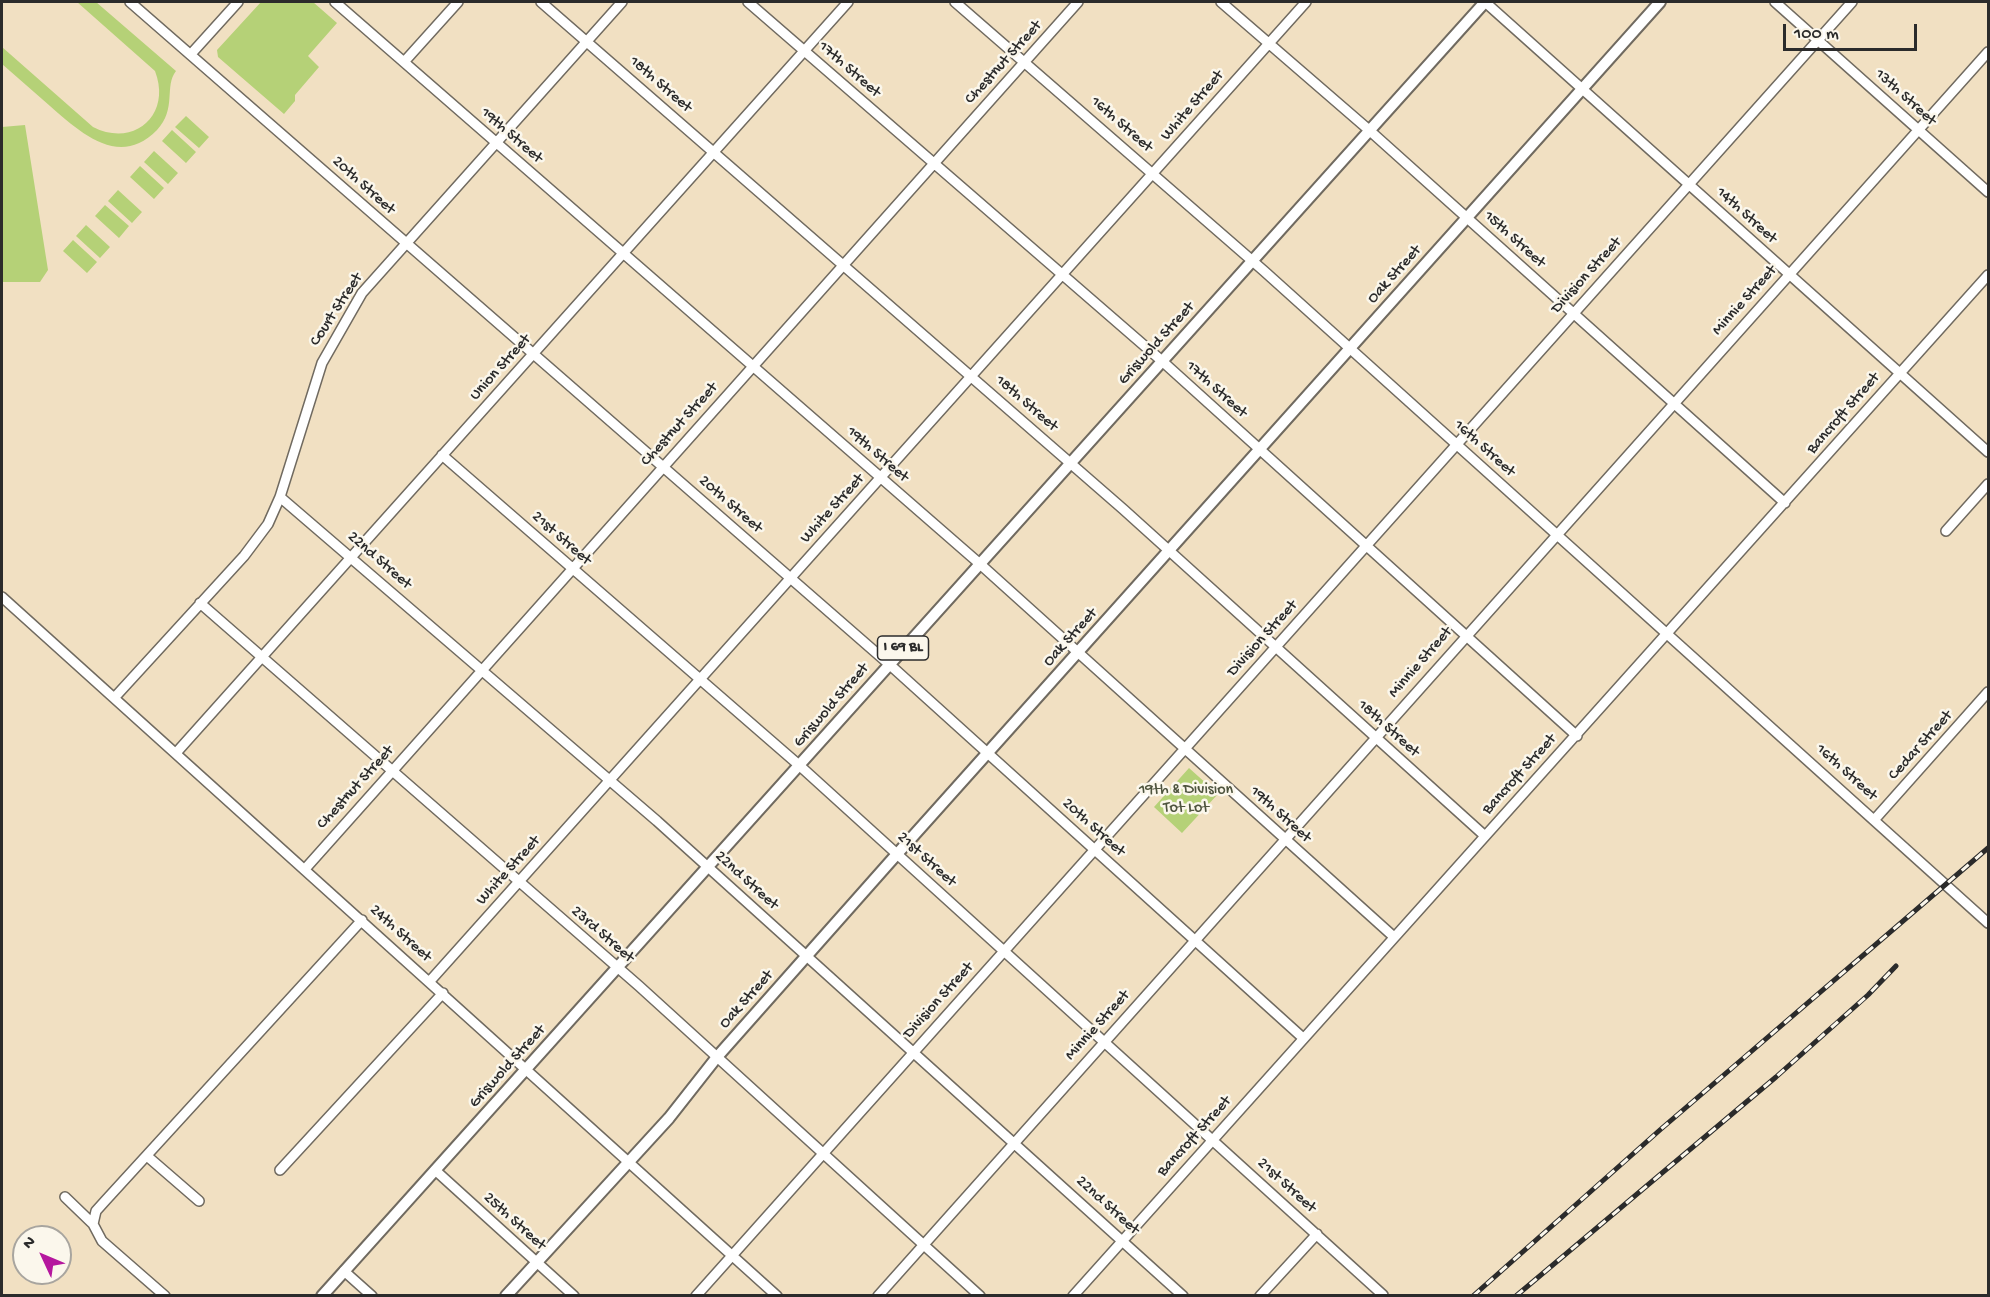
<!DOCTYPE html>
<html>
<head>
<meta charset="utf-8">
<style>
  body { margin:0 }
  #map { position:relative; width:1990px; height:1297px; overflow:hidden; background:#f1e0c2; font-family:"Gochi Hand",sans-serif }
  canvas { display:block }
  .frame { position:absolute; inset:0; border:3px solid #2b2b2b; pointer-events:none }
  .north { position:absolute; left:12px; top:1225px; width:60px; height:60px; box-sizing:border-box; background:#fbf7ec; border:2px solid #a8a59f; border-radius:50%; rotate:314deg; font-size:16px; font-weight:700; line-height:24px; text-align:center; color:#2b2b2b }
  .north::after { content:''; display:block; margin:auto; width:21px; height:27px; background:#b5179e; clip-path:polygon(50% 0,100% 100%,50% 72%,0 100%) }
  .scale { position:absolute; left:1783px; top:24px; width:134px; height:27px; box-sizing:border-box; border:3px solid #2b2b2b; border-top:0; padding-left:8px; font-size:18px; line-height:21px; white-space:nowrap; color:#2b2b2b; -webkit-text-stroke:4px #fbf7ec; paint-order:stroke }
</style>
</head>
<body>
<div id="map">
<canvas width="1990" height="1297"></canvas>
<div class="frame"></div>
<div class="north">N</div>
<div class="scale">100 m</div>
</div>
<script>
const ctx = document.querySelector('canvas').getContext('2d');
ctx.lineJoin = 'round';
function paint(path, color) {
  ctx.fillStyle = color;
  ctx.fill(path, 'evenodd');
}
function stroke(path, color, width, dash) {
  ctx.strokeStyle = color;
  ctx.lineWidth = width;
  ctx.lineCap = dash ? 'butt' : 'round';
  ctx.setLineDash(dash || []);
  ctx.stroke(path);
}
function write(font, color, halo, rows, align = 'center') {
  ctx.font = font + ' "Gochi Hand",sans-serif';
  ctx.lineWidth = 5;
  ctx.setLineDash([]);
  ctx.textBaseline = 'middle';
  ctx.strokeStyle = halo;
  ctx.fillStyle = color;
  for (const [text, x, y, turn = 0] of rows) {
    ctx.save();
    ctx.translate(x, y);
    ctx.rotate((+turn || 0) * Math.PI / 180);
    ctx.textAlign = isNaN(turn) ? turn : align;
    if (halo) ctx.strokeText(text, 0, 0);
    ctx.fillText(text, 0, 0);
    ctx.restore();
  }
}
paint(new Path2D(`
  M77,2H96L176,71C164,86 177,109 157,130C119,169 80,132 50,106C34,92 18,78 2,64V47L93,127C134,148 172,115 155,71Z
  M261,2H313L337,23L308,56L319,67L295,95V101L284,114L218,57L217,50Z
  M186,116L209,137L199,148L175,127Z
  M25,125L48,270L40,282H2V127Z
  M172,130L196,152L186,163L162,141Z
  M154,151L178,173L168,184L144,162Z
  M140,166L164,188L154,199L130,177Z
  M118,190L142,212L132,223L108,201Z
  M105,205L129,226L119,238L95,216Z
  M86,225L110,247L100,258L76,236Z
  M73,240L97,262L87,273L63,251Z
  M1189,768L1218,794L1182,833L1154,807Z`), '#b5d177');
const minor = new Path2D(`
  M130,2L889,664L1303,1038
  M335,2L980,564L1394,937
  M541,2L1123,509L1485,836
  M748,2L1162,361L1577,736
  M955,2L1264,271L1988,923
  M1221,2L1369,130L1785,503
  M1485,2L1988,452
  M1775,2L1988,192
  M191,54L238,2
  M404,62L458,2
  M442,455L800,766L1383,1295
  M280,497L657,821L1183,1296
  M1946,531L1988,484
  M2,597L777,1296
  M200,603L639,986L980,1296
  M115,697L244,556L268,524L280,497L322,363L362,293L622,2
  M176,753L848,2
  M1875,819L1988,692
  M305,869L1078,2
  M430,981L1306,2
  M147,1156L199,1201
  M280,1170L443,993
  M435,1170L574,1296
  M65,1197L93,1224L102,1241L165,1296
  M93,1224L96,1211L105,1201L362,920
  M344,1271L372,1296
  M696,1296L1852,2
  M878,1296L1988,52
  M1073,1296L1988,275
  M1260,1296L1317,1234`);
const major = new Path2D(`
  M322,1296L1485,2
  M506,1296L669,1118L717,1057L889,863L1660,2`);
stroke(minor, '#706a60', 12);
stroke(major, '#706a60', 14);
stroke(minor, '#fff', 9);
stroke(major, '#fff', 10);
const rail = new Path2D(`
  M1473,1296L1661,1129L1988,848
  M1516,1296L1776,1077L1868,995L1896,966`);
stroke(rail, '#2b2b2b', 5);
stroke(rail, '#fbf7ec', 3, [9]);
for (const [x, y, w] of [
  [903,648,51]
]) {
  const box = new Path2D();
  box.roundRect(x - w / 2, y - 12, w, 24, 4.5);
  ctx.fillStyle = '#fbf7ec';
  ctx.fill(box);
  stroke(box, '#2b2b2b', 1.5);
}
write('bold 15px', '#2b2b2b', null, [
  ["I 69 BL",903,648]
]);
write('16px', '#2b2b2b', '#fbf7ec', [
  ["Chestnut Street",1004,63,-48],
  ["17th Street",849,70,41],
  ["18th Street",660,85,41],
  ["13th Street",1905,98,42],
  ["White Street",1193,106,-49],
  ["16th Street",1121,125,41],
  ["19th Street",511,136,41],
  ["20th Street",363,186,42],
  ["14th Street",1746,216,42],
  ["15th Street",1514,240,42],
  ["Oak Street",1395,275,-48],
  ["Division Street",1587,276,-48],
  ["Minnie Street",1745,301,-48],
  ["Court Street",337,310,-57],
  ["Griswold Street",1157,344,-48],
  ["Union Street",501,368,-48],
  ["17th Street",1216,390,42],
  ["18th Street",1026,404,41],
  ["Bancroft Street",1844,414,-49],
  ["Chestnut Street",680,425,-48],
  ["16th Street",1484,449,42],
  ["19th Street",877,455,41],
  ["20th Street",730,505,41],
  ["White Street",833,509,-48],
  ["21st Street",561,539,41],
  ["22nd Street",379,561,41],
  ["Oak Street",1071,638,-48],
  ["Division Street",1263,639,-48],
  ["Minnie Street",1421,663,-49],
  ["Griswold Street",832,706,-49],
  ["18th Street",1388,729,42],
  ["Cedar Street",1921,746,-48],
  ["16th Street",1846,773,42],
  ["Bancroft Street",1520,775,-48],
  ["Chestnut Street",356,788,-48],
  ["19th Street",1280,815,42],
  ["20th Street",1093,828,42],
  ["21st Street",926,860,42],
  ["White Street",509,871,-48],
  ["22nd Street",746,881,42],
  ["24th Street",400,934,42],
  ["23rd Street",602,935,41],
  ["Oak Street",747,1000,-48],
  ["Division Street",939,1001,-48],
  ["Minnie Street",1098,1026,-48],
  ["Griswold Street",508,1067,-48],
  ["Bancroft Street",1195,1137,-48],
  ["21st Street",1286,1186,42],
  ["22nd Street",1107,1206,42],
  ["25th Street",514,1222,42]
]);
write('16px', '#4e543e', '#fbf7ec', [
  ["19th & Division",1186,791],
  ["Tot Lot",1186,809]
]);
</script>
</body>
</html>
